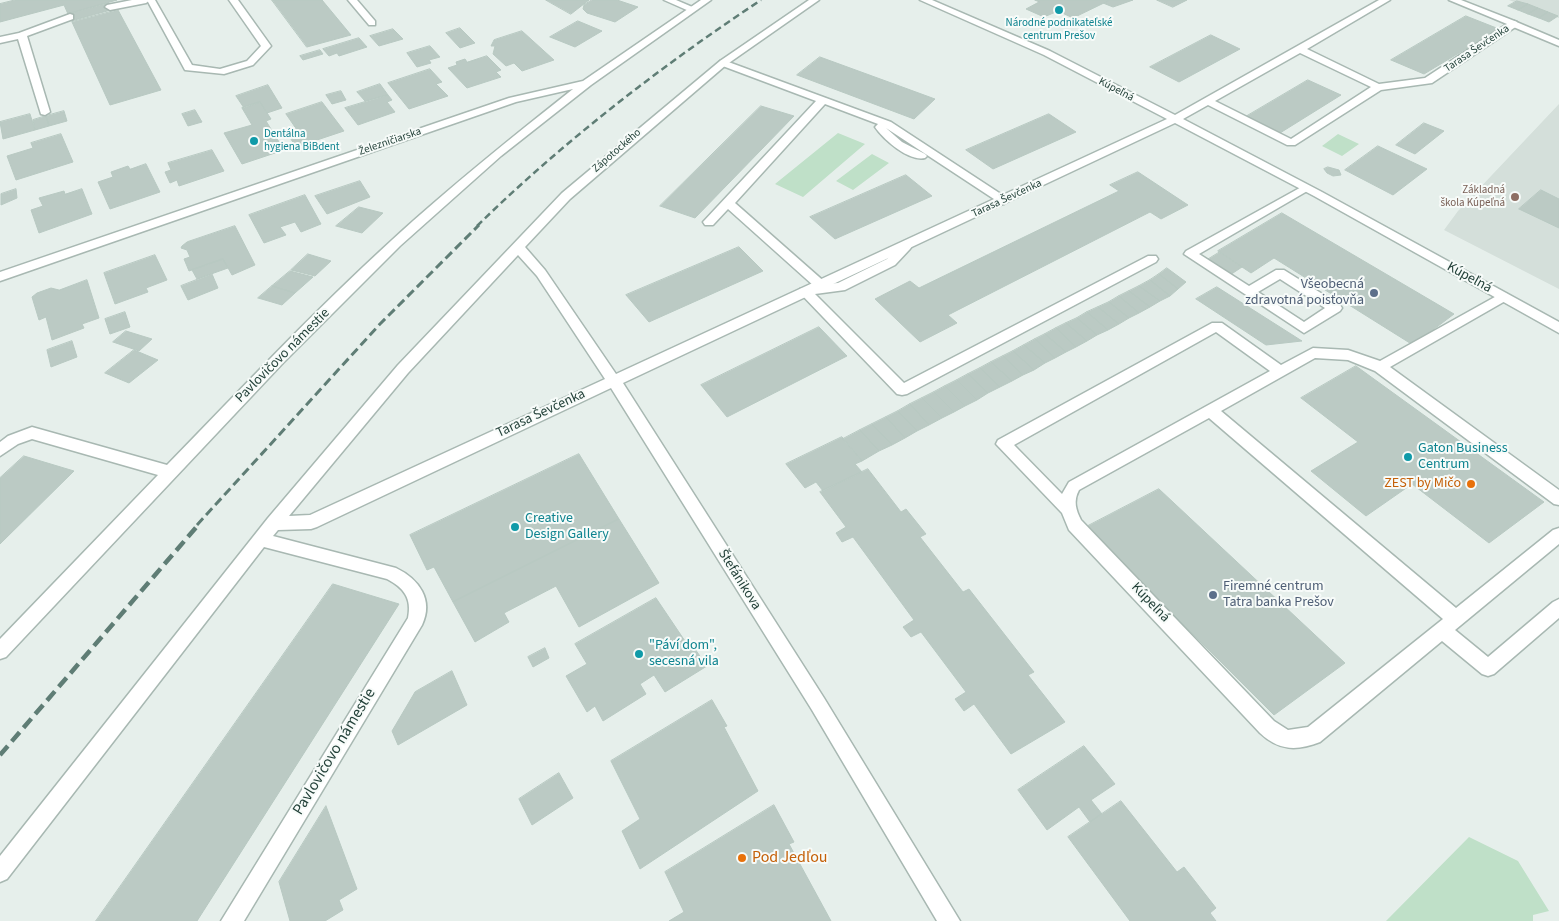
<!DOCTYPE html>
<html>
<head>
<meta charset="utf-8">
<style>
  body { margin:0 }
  canvas { display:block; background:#e6efeb }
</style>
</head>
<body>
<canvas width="1559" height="921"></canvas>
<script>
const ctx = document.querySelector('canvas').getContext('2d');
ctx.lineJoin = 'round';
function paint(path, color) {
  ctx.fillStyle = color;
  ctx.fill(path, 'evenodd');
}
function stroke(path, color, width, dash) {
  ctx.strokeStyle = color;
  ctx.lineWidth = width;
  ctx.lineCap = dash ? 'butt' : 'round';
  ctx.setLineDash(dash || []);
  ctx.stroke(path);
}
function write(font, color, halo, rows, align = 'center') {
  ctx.font = font + ' "Source Sans 3",sans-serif';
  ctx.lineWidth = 4;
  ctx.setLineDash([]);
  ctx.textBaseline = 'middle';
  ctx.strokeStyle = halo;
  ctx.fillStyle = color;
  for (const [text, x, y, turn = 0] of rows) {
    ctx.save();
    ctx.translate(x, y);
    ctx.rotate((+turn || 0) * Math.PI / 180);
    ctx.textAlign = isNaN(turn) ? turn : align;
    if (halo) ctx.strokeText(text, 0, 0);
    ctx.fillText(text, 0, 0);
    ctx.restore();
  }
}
paint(new Path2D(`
  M1509,0H1559V18L1539,11Z
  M1559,104V289L1444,230L1458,211Z`), '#d4dfda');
paint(new Path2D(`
  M838,133L865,144L803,197L775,184Z
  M1338,134L1359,144L1342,156L1322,146Z
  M872,154L889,163L853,190L836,181Z
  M1469,837L1518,861L1549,911L1533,915V921H1386Z`), '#bfe0c8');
const building = new Path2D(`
  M15,0H117L68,14L64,5L0,22V4Z
  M272,0H322L351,35L307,47Z
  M546,0H589L571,14Z
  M592,0H617L638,7L615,22L587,13L583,9L584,5Z
  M1035,0H1107L1108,1L1073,18L1058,11L1044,17L1026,9L1039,2Z
  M1107,0H1133L1113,7L1103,3L1108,1Z
  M1157,0H1187L1173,7Z
  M1517,1L1528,4L1518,10L1508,6Z
  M108,3L111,10L71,21L68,14Z
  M1528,4L1538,8L1528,14L1518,10Z
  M1538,8L1548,12L1539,18L1528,14Z
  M118,10L161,90L110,105L72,22Z
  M1548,12L1558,16L1549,22L1539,18Z
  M1466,16L1499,29L1424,74L1391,60Z
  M578,21L602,31L575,47L550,37Z
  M460,28L475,43L460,48L446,33Z
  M393,29L403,39L379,46L370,36Z
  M522,31L554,60L522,71L514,63L506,66L493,54L495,46H491L494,40Z
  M1211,35L1240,49L1179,82L1150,67Z
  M359,38L367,47L339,56L337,53L329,56L323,49Z
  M430,46L440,57L429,60L431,63L417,67L407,53Z
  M320,50L323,54L303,60L300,56Z
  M487,56L501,70L496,72L501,77L467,88L448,68L457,65L456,62L465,59L467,62Z
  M820,57L905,88L935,99L914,119L797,75Z
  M430,69L442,82L436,84L448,96L409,109L388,83Z
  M1308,80L1341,95L1280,133L1247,116Z
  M380,84L388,95L365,101L357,92Z
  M268,85L282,108L267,113L260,102L244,108L236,96Z
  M341,91L346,100L332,104L326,95Z
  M388,95L392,100L387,102L395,112L358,125L345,108Z
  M260,102L271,119L266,121L284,150L242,164L224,133L252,125L242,108Z
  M322,102L344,131L296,147L287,133L297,130L286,114Z
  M761,106L794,116L695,218L660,206Z
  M195,110L202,122L188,126L182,114Z
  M64,111L67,121L49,126L46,116Z
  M30,114L35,130L3,139L0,122Z
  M1049,114L1076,132L993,169L966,150Z
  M46,116L49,126L35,130L33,120Z
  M1424,123L1444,131L1415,154L1396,145Z
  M61,134L73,162L16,180L7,156L33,148L31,143Z
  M1378,146L1427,169L1393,195L1345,170Z
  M212,150L224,171L179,186L177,180L170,183L165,172L171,170L168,163Z
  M146,164L160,192L110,209L98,182L113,177L111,172L128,166L130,169Z
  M1328,167L1339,170L1341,175L1333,176L1327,173L1324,169Z
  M1138,172L1188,205L1161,219L1150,212L948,315L957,323L920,342L875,299L910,281L919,288L1119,191L1110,185Z
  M906,175L932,196L835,239L810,217Z
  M360,181L370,197L327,214L315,196Z
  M16,189L17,198L1,205V194Z
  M82,189L92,214L39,233L31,210L43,206L39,198L64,191L65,194Z
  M1541,190L1559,199V228L1519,209Z
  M305,195L321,224L301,232L295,222L280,227L286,235L264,243L249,215Z
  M359,207L383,213L362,233L336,226Z
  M1282,213L1454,314L1413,345L1274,258L1251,273L1218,251Z
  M235,226L255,265L232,275L223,259L189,271L184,259L190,257L187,250L181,248L182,246L187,242Z
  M739,247L763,271L649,322L626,295Z
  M1220,252L1242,267L1230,275L1207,260Z
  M308,254L331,261L315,276L291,270Z
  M155,255L167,280L146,288L148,292L115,304L104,273Z
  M223,259L228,268L197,279L192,270Z
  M1167,268L1186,282L1178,289L1159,274Z
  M290,271L313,277L295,293L272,286Z
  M212,274L218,288L188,300L181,286Z
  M1159,274L1178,289L1170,296L1150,280Z
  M87,280L99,318L82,324L84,328L52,340L46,317L39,320L32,297L37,293L51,288L59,290Z
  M1150,280L1170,296L1160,301L1139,286Z
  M272,286L295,293L282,305L258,298Z
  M1139,286L1160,301L1150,307L1129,291Z
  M1217,287L1302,341L1266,345L1196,299Z
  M1129,291L1150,307L1139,313L1119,296Z
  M1119,296L1139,313L1129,318L1109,302Z
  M1109,302L1129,318L1119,324L1098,307Z
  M1098,307L1119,324L1108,330L1087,312Z
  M125,312L130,327L110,334L105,319Z
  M1087,312L1108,330L1097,335L1077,318Z
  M1077,318L1097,335L1087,341L1066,323Z
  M1066,323L1087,341L1076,347L1056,328Z
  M819,327L847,356L727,417L701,385Z
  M1056,328L1076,347L1066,352L1045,334Z
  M126,331L152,339L139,351L113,342Z
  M1045,334L1066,352L1055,358L1035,339Z
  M1035,339L1055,358L1045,363L1024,345Z
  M72,341L77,357L51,367L47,350Z
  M1024,345L1045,363L1034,370L1013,351Z
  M134,350L158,360L129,383L105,373Z
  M1013,351L1034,370L1023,375L1003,356Z
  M1003,356L1023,375L1012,381L991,362Z
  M991,362L1012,381L1000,387L980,368Z
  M1356,366L1544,502L1489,543L1412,484L1366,516L1311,471L1358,442L1301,398Z
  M980,368L1000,387L988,393L968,374Z
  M968,374L988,393L977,400L957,380Z
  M957,380L977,400L965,406L945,386Z
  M945,386L965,406L954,412L934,392Z
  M934,392L954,412L942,418L922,398Z
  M922,398L942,418L929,425L910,404Z
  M910,404L929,425L917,431L898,411Z
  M898,411L917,431L905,438L886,417Z
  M886,417L905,438L892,445L872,424Z
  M872,424L892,445L879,451L860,430Z
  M860,430L879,451L862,461L843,439Z
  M842,437L862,461L855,464L862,472L823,491L816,482L805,488L786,464Z
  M579,454L619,519L453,602L434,567L427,570L410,535Z
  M24,456L74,471L0,544V478Z
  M868,469L901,512L906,509L926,534L920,537L963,592L969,589L1030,667L1034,672L1028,675L1065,722L1011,754L974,704L964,711L955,699L966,692L921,632L911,637L903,627L914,620L853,537L842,542L836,533L846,527L820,492Z
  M1159,489L1345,663L1274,715L1086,527Z
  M619,519L659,583L579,627L556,586L504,613L509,622L475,642L453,602Z
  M333,584L399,604L197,921H96Z
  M656,598L687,644L690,642L707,666L665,692L654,675L640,684L646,694L603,721L595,706L587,712L566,676L587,664L575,644Z
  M545,648L549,658L533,667L528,657Z
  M452,671L467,705L398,745L392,731L415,692Z
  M712,700L727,726L724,727L758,791L640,869L622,831L640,819L611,761Z
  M1084,746L1115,784L1091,800L1102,814L1090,822L1079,807L1047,830L1018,790Z
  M559,773L573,798L532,825L519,799Z
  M1121,801L1177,872L1184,867L1216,908L1210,913L1216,921H1130L1068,837Z
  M774,805L794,842L789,844L831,921H669L684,912L665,872Z
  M326,806L357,889L339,900L343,910L325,921H290L279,882Z`);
paint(building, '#bbcac4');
stroke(building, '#b8c9c2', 1);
const service = new Path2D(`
  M132,0H150L146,3L110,10L105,7L107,5Z
  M348,0H357L375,21V25H369Z
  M664,0H676L697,9L692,12L689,11Z
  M70,14L73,15V19L27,36L50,112L45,115L41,114L18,39L0,43V37L19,33Z
  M1514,21L1559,40V46L1511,26L1509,24Z
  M723,60L891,122L1010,200L1004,204L1000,203L886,128L902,142L925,154L927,156L925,158C909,162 883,139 875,127L878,124L825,104L735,203L827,284L838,283L887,259L902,243H910L912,246L910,249L895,265L845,290L815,294L904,383L1148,256H1156L1158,259L1156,262L907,394L902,395L897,394L799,292L800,289L814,286L728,209L713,225H705L703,222L816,101L720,65V61Z
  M1305,185L1309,186L1311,188L1309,190L1199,254L1249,286L1276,270H1284L1340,305L1342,308L1340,311L1304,333L1184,254L1186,251ZM1280,279L1325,308L1304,322L1258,292Z
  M1502,293L1507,294L1508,297L1507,300L1390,367L1559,490V505L1554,504L1375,371L1348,360L1315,358L1221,411L1456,608L1553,530L1559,528V544L1455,630L1488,657L1553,602L1559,599V618L1494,674L1488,676L1482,674L1442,641L1320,742C1297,751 1279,751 1260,733L1069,530L1062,513L996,444L998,440L1212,323H1222L1281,365L1313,348L1348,350L1380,361ZM1216,332L1270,371L1069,482L1062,494L1014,445ZM1209,418L1443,619L1308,727L1288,730L1274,721L1081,520C1076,510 1073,501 1079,490Z`);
const minor = new Path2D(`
  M147,0H155L192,65L220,69L247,61L261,46L229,0H238L271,46L253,65L224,74L185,70Z
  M701,0H711L591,85L501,156L400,246L283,363L6,657L0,659V639L158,475L32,439L18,444L0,456V442L8,436L32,427L167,465C241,389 314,311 392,240C450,187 511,138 573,89L516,102L0,281V272L509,98L583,81Z
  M809,0H819L726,65L570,199L525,247L545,270L616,374L1167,119L1044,55L920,0H932L1050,51L1175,115L1379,0H1390L1307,49L1379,84L1425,78L1507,24L1449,0H1461L1517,22V26L1432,83L1381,90L1295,145H1287L1208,105L1183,119L1322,192L1559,322V333L1314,196L1175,123L623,383L824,698L960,921H937L812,710L611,388L317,527L311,529L278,530L273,536L396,568C419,579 434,600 422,625L244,921H221L408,618C412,598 404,588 387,579L264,547L7,879L0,882V856L268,518L398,365L562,193L720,61ZM1300,53L1371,87L1291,139L1215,101ZM518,255L537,276L605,379L310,515L289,516L408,373Z`);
stroke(service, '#a8b8b2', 3);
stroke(minor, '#a8b8b2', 3);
paint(service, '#fff');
paint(minor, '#fff');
stroke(new Path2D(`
  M477,226C564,141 660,67 761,0`), '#5f7d75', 2.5, [7, 4]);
stroke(new Path2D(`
  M197,525L380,324L479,225`), '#5f7d75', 3, [9, 4.5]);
stroke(new Path2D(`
  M0,755L199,524`), '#5f7d75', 4.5, [12, 6]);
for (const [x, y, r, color] of [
  [1059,10,5,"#0f9aa8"],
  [254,141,5,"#0f9aa8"],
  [1515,197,5,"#8d6e63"],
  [1374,293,5,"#5c6f8a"],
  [1408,457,5,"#0f9aa8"],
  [1471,484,5,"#e8710a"],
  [515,527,5,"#0f9aa8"],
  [1213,595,5,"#5c6f8a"],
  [639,654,5,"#0f9aa8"],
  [742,858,5,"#e8710a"]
]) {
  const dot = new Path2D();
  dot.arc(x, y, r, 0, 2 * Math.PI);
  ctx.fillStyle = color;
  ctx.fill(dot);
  stroke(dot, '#f7fbf9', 2);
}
write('11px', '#0d838f', '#f7fbf9', [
  ["Národné podnikateľské",1059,24],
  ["centrum Prešov",1059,37],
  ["Dentálna",264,135,"left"],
  ["hygiena BiBdent",264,148,"left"]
]);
write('11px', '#24423a', '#f7fbf9', [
  ["Tarasa Ševčenka",1477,49,-34],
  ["Kúpeľná",1116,90,28],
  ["Železničiarska",390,142,-19],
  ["Zápotockého",617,151,-41],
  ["Tarasa Ševčenka",1007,199,-25]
]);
write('11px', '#785e54', '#f7fbf9', [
  ["Základná",1505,191],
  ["škola Kúpeľná",1505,204]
], 'right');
write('14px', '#24423a', '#f7fbf9', [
  ["Kúpeľná",1469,278,29],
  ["Pavlovičovo námestie",283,356,-45],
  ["Tarasa Ševčenka",541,414,-25],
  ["Štefánikova",739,580,58],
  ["Kúpeľná",1150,603,46]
]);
write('14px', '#4e5e75', '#f7fbf9', [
  ["Všeobecná",1364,285],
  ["zdravotná poisťovňa",1364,301],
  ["Firemné centrum",1223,587,"left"],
  ["Tatra banka Prešov",1223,603,"left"]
], 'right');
write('14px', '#0d838f', '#f7fbf9', [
  ["Gaton Business",1418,449],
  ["Centrum",1418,465],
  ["Creative",525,519],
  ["Design Gallery",525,535],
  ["\"Páví dom\",",649,646],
  ["secesná vila",649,662]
], 'left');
write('14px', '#c56008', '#f7fbf9', [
  ["ZEST by Mičo",1461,484]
], 'right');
write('16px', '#24423a', '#f7fbf9', [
  ["Pavlovičovo námestie",335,752,-59]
]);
write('16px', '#c56008', '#f7fbf9', [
  ["Pod Jedľou",752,858]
], 'left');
</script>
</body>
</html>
